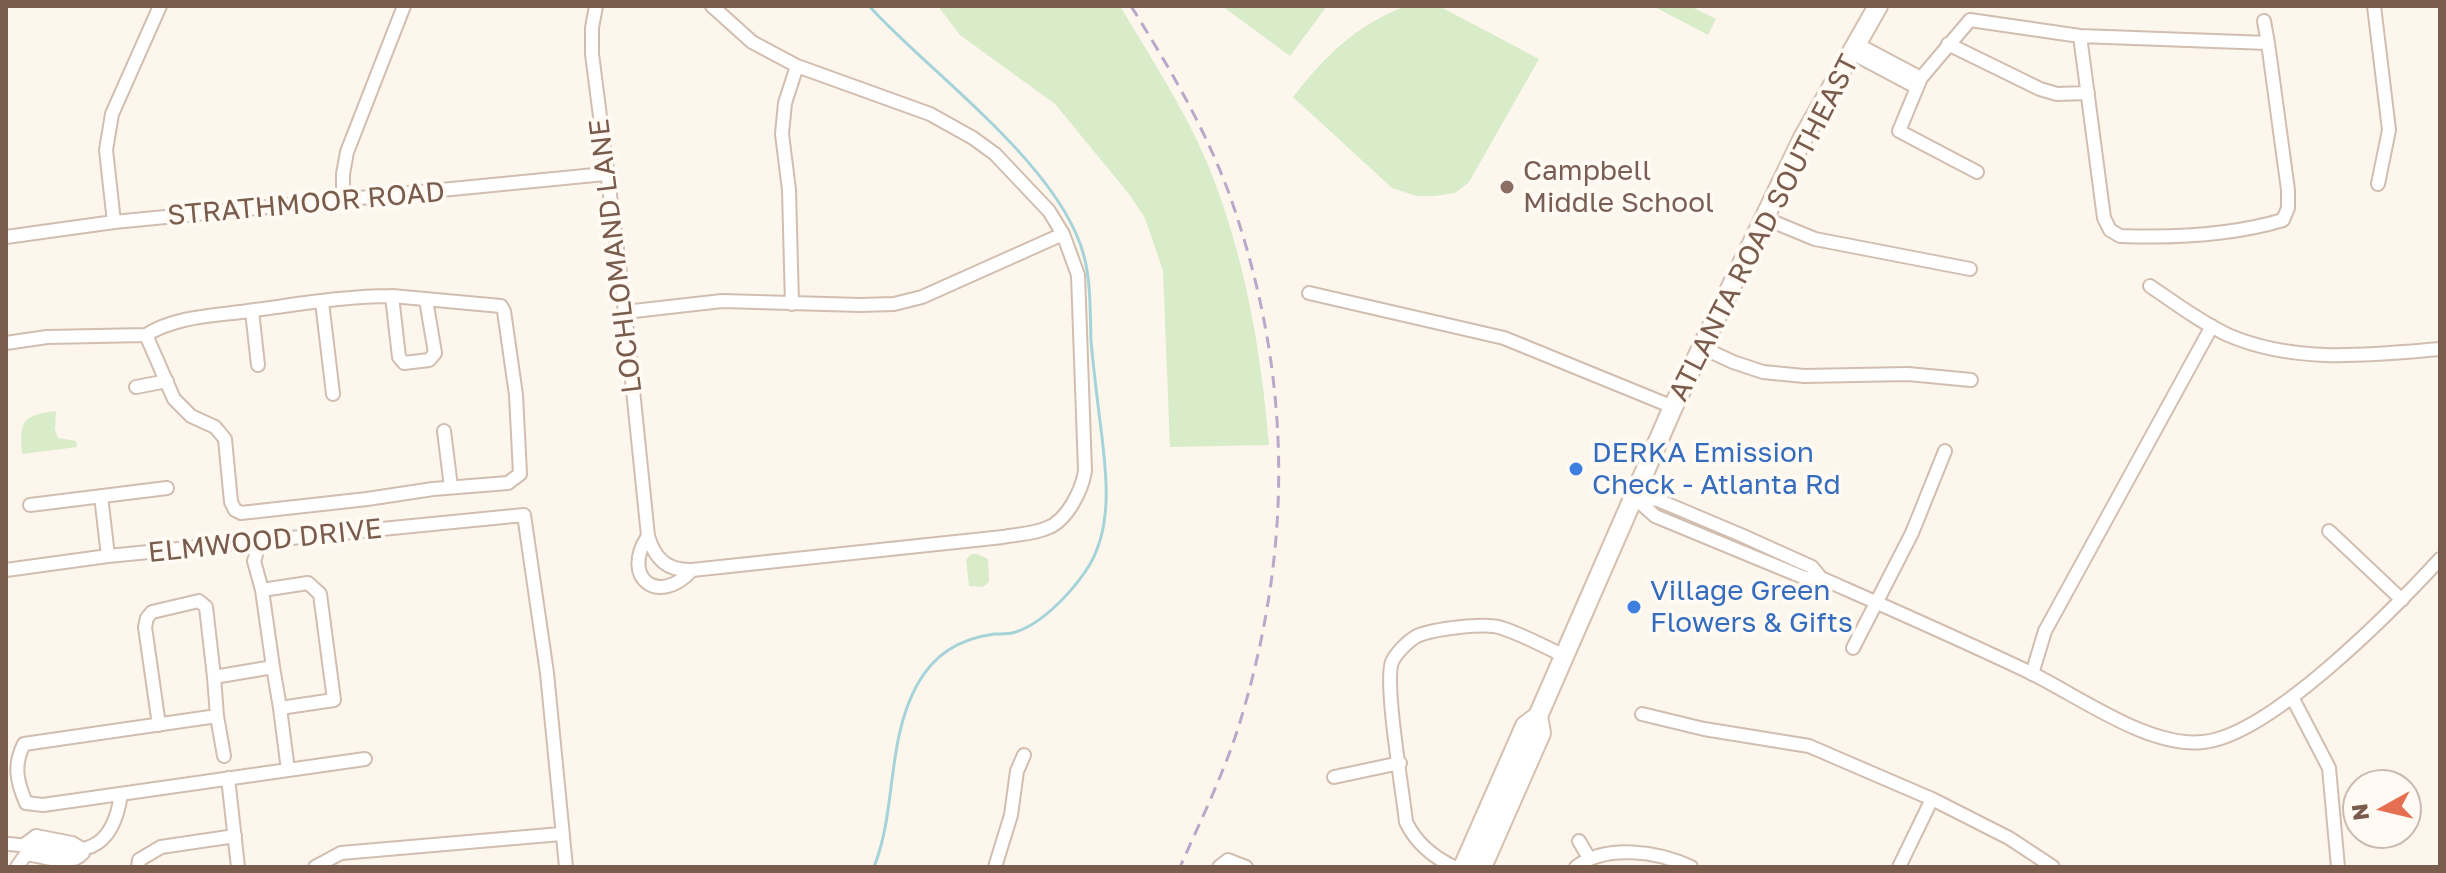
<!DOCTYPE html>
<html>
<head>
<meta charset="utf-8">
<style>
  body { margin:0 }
  #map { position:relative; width:2446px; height:873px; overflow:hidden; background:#fdf6ec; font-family:"Golos Text",sans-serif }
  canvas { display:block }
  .frame { position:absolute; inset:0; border:8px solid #7a5c4d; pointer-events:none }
  .north { position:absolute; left:2342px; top:769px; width:80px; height:80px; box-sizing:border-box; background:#fffaf3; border:2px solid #cabbb1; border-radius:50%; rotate:262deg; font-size:22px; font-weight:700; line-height:32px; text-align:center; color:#7a5c4d }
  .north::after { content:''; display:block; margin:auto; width:28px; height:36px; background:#e76f51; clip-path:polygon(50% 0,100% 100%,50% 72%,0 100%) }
</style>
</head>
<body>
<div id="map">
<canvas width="2446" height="873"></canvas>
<div class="frame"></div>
<div class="north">N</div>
</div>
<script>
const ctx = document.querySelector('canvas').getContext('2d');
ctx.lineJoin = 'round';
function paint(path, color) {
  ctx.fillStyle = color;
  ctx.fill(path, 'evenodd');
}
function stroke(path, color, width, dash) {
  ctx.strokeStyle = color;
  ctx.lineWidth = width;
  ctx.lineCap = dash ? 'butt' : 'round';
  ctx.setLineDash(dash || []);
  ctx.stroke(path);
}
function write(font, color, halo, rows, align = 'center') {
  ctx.font = font + ' "Golos Text",sans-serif';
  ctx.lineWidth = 8;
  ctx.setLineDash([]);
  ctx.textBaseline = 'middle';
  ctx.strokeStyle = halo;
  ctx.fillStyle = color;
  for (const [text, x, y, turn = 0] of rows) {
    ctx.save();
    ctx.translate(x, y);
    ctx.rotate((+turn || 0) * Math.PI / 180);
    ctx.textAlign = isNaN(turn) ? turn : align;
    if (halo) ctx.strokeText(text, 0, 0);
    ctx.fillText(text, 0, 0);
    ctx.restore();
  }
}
paint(new Path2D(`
  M938,6H1120C1150,56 1183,107 1206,160C1244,251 1261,348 1269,445L1170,447L1163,271L1145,218L1129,194L1055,104L960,35Z
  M1222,6H1327L1290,56Z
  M1406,6H1439L1539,59L1469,182L1455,193L1435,196H1417L1392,188L1293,97C1325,56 1356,25 1406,6Z
  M1653,6H1690L1716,19L1708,35Z
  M56,411L55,429L58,438L76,441L77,447L22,454C19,420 23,415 56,411Z
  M971,554H977L988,559L989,582L983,587L969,586L966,560Z`), '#d8ecc9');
stroke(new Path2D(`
  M869,6C932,75 1060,165 1084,256C1091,283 1090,312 1091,340C1093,365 1096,388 1099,413C1105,463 1117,527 1085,572C1069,595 1040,626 1012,633C1006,634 1000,634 994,634C959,639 934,654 917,685C886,742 897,809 874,867`), '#a5d3da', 3);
const minor = new Path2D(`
  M596,6L592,28V54L625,312L648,536C655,559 667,571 692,570L1003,537C1017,534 1034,534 1047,528C1067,521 1082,490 1085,471L1078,275L1063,234L1049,211L995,154L973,138L930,114L797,66L752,42L712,6
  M2374,6L2389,130L2378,184
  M2080,36L2104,218L2110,230L2120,236C2173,238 2233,235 2283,220L2288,208V190L2268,43
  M1857,44L1921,78
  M1948,44L2040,89L2057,94L2088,93
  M1852,53L1916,87
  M1977,172L1899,131L1921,78L1970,20L2080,36L2268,43L2264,21
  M343,201V174L347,152L404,6
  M1764,218L1815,239L1970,269
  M114,222L106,150L112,114L160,6
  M6,237L114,222L605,174
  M2150,286C2175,303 2200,322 2228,335C2295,364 2369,355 2440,349
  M1309,293L1504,338L1673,407
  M392,296L501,306L504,311L516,395L520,474L508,483L433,489L367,499L241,513L235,510L231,502L225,439L215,427L191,416L174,399L146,335C178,315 218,316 255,310C300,304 347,296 392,296Z
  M392,296L399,357L404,363L429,360L435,353L426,300
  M322,302L333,394
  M792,304L789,190L782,134L785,103L797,66
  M252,311L258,365
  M625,312L722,301L860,305L894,304L922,297L1063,234
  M6,343L47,337L146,335
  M1703,348L1733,362L1763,372L1804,376L1908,374L1971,380
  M136,387L167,381
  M444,431L451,487
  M101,496L108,556
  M1634,497L1655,516L1805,578H1821C1891,609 1962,640 2031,673C2080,697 2149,748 2203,742C2270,736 2394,609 2440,559
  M1634,497L1658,500L1741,535L1812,567L1821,578
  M30,505L167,488
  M2329,531L2402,600
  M648,536C620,578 659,607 692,570
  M254,542L256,555L254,561L262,590
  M6,570L108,556L524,515L547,673L566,867
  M1853,648L1912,533L1945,451
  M273,667L280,708
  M2032,674L2045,631L2212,326
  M2292,697L2329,768L2338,867
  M1642,714L1704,729L1809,746L1932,799L2009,838L2053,867
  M217,716L214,677L273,667L262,590L308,583L320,594L334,700L280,708L288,770
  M159,725L145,627L147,618L152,612L199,601L206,607L214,677
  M224,756L217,716L24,744C13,765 17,782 26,803L43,805L365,759
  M1334,777L1400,763
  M228,778L238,867
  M1579,841L1589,858
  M6,844C60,846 110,873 121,794
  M24,845L36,836L72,843L84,850
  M26,854C43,856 70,868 83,853
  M17,867L26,854L31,851
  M138,867L139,860L161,847L235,836
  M315,867L341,853L561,834
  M995,867L1011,815L1017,771L1024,755
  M1219,867L1228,860L1246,867
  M1454,867C1433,857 1416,843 1406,822C1403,793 1384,683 1392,662C1396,653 1408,641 1417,636C1433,629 1486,622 1502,628C1523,635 1544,646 1564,656
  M1576,867C1606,844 1658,851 1691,867
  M1899,867L1932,799`);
const secondary = new Path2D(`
  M1463,867L1525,726L1538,716L1673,407L1803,138L1878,6
  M1482,867L1541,733L1538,716`);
stroke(minor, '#d1beb0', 16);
stroke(secondary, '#d6c0b0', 22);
stroke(minor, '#fff', 12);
stroke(secondary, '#fff', 18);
stroke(new Path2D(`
  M1131,6C1169,67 1207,131 1231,199C1292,374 1294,545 1240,722C1225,771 1201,820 1180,867`), '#b9a8c9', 3, [12, 8]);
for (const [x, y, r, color] of [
  [1507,187,8,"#8d6e63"],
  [1576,469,8,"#3f7fe0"],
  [1634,607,8,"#3f7fe0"]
]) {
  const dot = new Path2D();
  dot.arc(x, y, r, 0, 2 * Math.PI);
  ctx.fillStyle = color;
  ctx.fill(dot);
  stroke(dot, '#fffaf3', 3);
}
write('28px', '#785e54', '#fffaf3', [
  ["Campbell",1523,171],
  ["Middle School",1523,203]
], 'left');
write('28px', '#7a5c4d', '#fffaf3', [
  ["STRATHMOOR ROAD",306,204,-5],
  ["ATLANTA ROAD SOUTHEAST",1764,228,-63],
  ["LOCHLOMAND LANE",616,256,-97],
  ["ELMWOOD DRIVE",265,541,-6]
]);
write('28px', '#366cbe', '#fffaf3', [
  ["DERKA Emission",1592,453],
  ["Check - Atlanta Rd",1592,485],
  ["Village Green",1650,591],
  ["Flowers & Gifts",1650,623]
], 'left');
</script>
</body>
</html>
